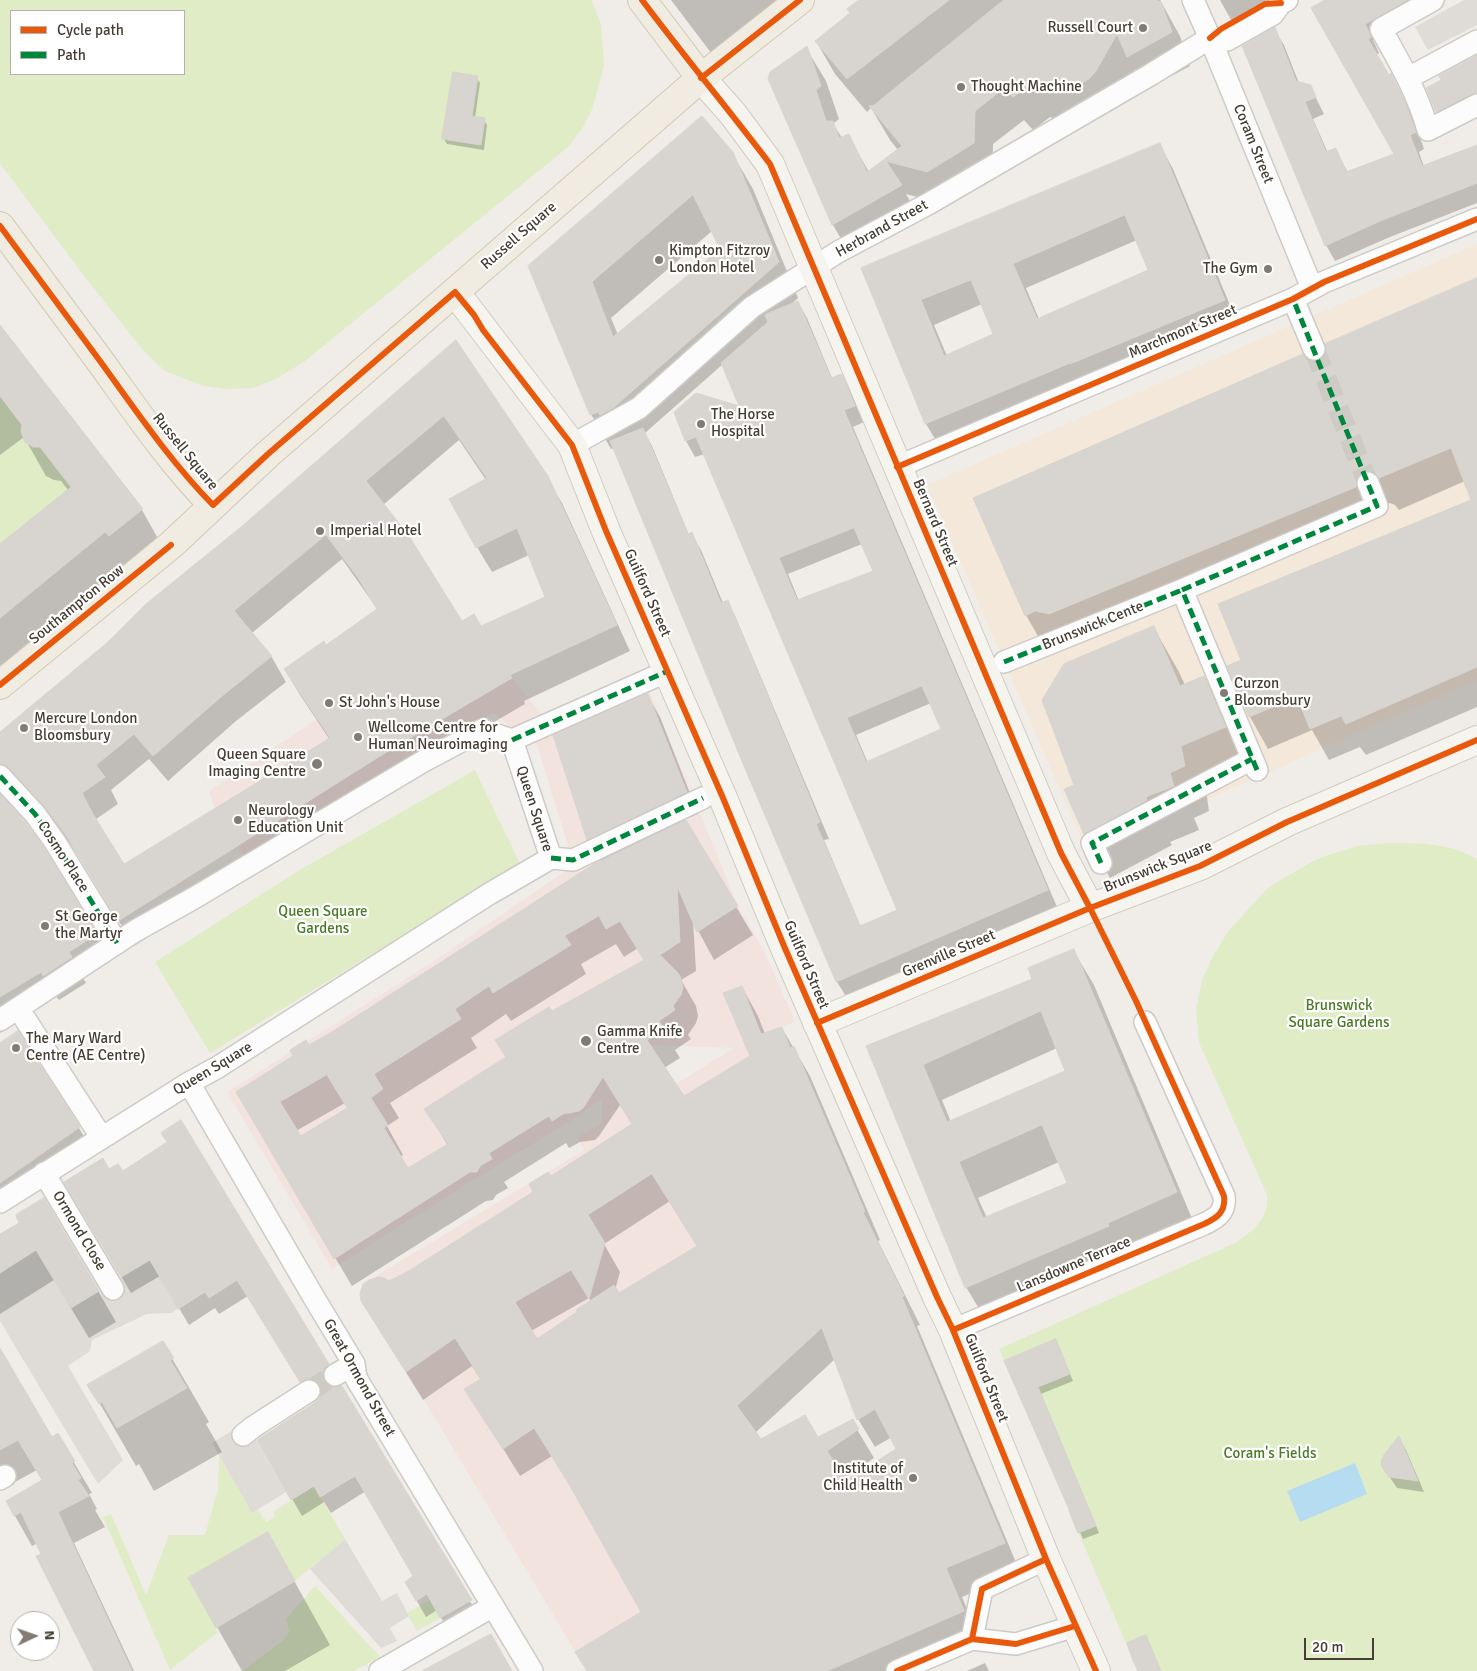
<!DOCTYPE html>
<html>
<head>
<meta charset="utf-8">
<style>
  body { margin:0 }
  #map { position:relative; width:1477px; height:1671px; overflow:hidden; background:#f0ede8; font-family:Signika,sans-serif }
  canvas { display:block }
  .legend { position:absolute; left:10px; top:10px; width:175px; height:65px; box-sizing:border-box; background:#fff; border:1px solid #b5b2ae; margin:0; padding:6px 9px; list-style:none; font-size:15px; color:#463e34 }
  .legend li { display:flex; align-items:center; gap:10px; height:25px }
  .legend b { width:25px; border:1px solid #b5b2ae }
  .north { position:absolute; left:10px; top:1611px; width:50px; height:50px; box-sizing:border-box; background:#fff; border:1px solid #b5b2ae; border-radius:50%; rotate:87deg; font-size:14px; font-weight:700; line-height:20px; text-align:center; color:#463e34 }
  .north::after { content:''; display:block; margin:auto; width:18px; height:22px; background:#827b73; clip-path:polygon(50% 0,100% 100%,50% 72%,0 100%) }
  .scale { position:absolute; left:1304px; top:1638px; width:70px; height:22px; box-sizing:border-box; border:2px solid #463e34; border-top:0; padding-left:6px; font-size:15px; line-height:18px; white-space:nowrap; color:#463e34; -webkit-text-stroke:4px #fff; paint-order:stroke }
</style>
</head>
<body>
<div id="map">
<canvas width="1477" height="1671"></canvas>
<ul class="legend">
<li><b style="height:6px;background:#e8590c"></b>Cycle path</li>
<li><b style="height:6px;background:#00873e"></b>Path</li>
</ul>
<div class="north">N</div>
<div class="scale">20 m</div>
</div>
<script>
const ctx = document.querySelector('canvas').getContext('2d');
ctx.lineJoin = 'round';
function paint(path, color) {
  ctx.fillStyle = color;
  ctx.fill(path, 'evenodd');
}
function stroke(path, color, width, dash) {
  ctx.strokeStyle = color;
  ctx.lineWidth = width;
  ctx.lineCap = dash ? 'butt' : 'round';
  ctx.setLineDash(dash || []);
  ctx.stroke(path);
}
function write(font, color, halo, rows, align = 'center') {
  ctx.font = font + ' Signika,sans-serif';
  ctx.lineWidth = 4.5;
  ctx.setLineDash([]);
  ctx.textBaseline = 'middle';
  ctx.strokeStyle = halo;
  ctx.fillStyle = color;
  for (const [text, x, y, turn = 0] of rows) {
    ctx.save();
    ctx.translate(x, y);
    ctx.rotate((+turn || 0) * Math.PI / 180);
    ctx.textAlign = isNaN(turn) ? turn : align;
    if (halo) ctx.strokeText(text, 0, 0);
    ctx.fillText(text, 0, 0);
    ctx.restore();
  }
}
paint(new Path2D(`
  M1477,244V681L1087,852L927,485Z`), '#f4e8da');
paint(new Path2D(`
  M474,614L512,678L550,725L647,685L738,906L764,951L792,1014L794,1022L782,1027L790,1047L865,1212L868,1223L904,1296L819,1331L737,1406L759,1437L757,1445L793,1449L781,1428L805,1415L818,1437L833,1429L841,1441L827,1451L842,1473L821,1484L898,1639L827,1671H587L418,1390L361,1301L360,1293L363,1284L369,1280L584,1150L577,1138L602,1122V1099L571,1121L470,1182L332,1269L227,1092L434,961L574,865L537,745L493,713L244,855L215,809L209,791ZM650,1045L734,1048L676,1084Z`), '#f3e3df');
paint(new Path2D(`
  M0,0H592L601,24L604,65L593,107L583,127L568,147L305,361L278,378L253,388L226,389L203,386L165,371L142,349L81,272L0,163ZM11,11H184V74H11Z
  M0,368L84,490L0,564Z
  M475,770L520,864L210,1053L155,962L298,871Z
  M1388,843C1418,843 1450,843 1477,859V1671H1138L999,1349L1235,1243C1253,1231 1269,1219 1267,1195L1199,1042L1196,1010L1202,980L1214,954L1229,930L1269,887L1313,861L1331,854L1358,846Z
  M219,1455L252,1513L258,1509L266,1522L275,1517L273,1512L314,1486L345,1539L295,1581L268,1533L188,1578L218,1632L170,1670L103,1517L111,1514L146,1595L169,1535H205L218,1489Z
  M315,1586L380,1657L354,1671H242L286,1638L289,1631L286,1619Z
  M430,1600L440,1618L417,1631L407,1613Z`), '#dfecc6');
paint(new Path2D(`
  M1464,0H1477V25L1428,50L1415,27Z
  M36,1250L71,1308L150,1260L178,1309L171,1313L147,1314L92,1340L90,1351L68,1366L123,1460L98,1484L0,1321V1273Z
  M246,1422L286,1492L252,1513L212,1443Z
  M345,1539L382,1601L397,1593L409,1616L390,1628L397,1641L381,1648L310,1569Z`), '#dfdcd8');
paint(new Path2D(`
  M1355,1463L1367,1494L1300,1522L1287,1491Z`), '#b6dcf1');
paint(new Path2D(`
  M671,0H810L718,62Z
  M861,0H1160L1180,36L1190,66L1147,89L1135,69L1115,104L1108,113L1092,121L1067,123L1050,117L1033,130L1024,120L993,144L992,176L947,205L906,194L920,219L852,258L833,225L770,79L806,48L826,81L839,119L834,123V125L842,138L848,135L869,172L898,150L890,140L871,108L867,112L835,74L816,41L851,14Z
  M1220,0H1268L1271,5L1234,25Z
  M1328,0H1446L1373,40L1379,53L1376,55L1388,77L1391,75L1400,91L1416,126L1424,149L1419,152L1424,167L1477,146V203L1390,237L1335,261L1326,245L1274,29L1284,45L1299,83L1310,86L1324,114L1313,119L1328,153L1336,150L1348,173L1395,154Z
  M1477,62V112L1446,128L1437,112Z
  M477,78L480,83L475,118L484,120L487,125L484,150L447,144L444,139Z
  M1160,145L1173,169L1238,324L940,447L926,424L863,269ZM1137,240L1150,271L1039,319L1026,288ZM982,304L994,335L947,356L934,325Z
  M732,153L753,189L798,298L790,305L798,302L807,318L832,378L841,375L851,392L864,422L853,427L1057,907L847,998L837,982L745,765L614,448L611,449L591,414L529,267ZM712,231L721,249L618,335L611,318ZM723,364L742,408L686,441L695,457L705,454L899,911L861,927L824,840L829,839L736,618L727,602L723,603L701,550L691,534L689,535L652,446L645,433ZM862,544L874,572L799,601L788,574ZM931,703L942,729L868,763L856,735Z
  M1477,279V707L1366,755L1360,747L1329,760L1312,730L1268,749L1250,717L1229,666L1243,660L1473,501L1465,481L1399,510L1395,505L1390,503L1382,504L1374,514V520L1068,646L1044,647L1026,615L1305,360L1312,363L1320,361Z
  M0,327L142,510L161,544L0,669V546L68,490L61,481L54,480L46,476L24,437L0,455Z
  M456,342L546,477L562,503L630,651L524,701L525,704L407,773L134,946L82,861L61,831L25,793L6,792L2,799L44,850L110,962L83,978L86,983L59,1000L56,996L0,1033V734L109,642ZM459,440L486,480L477,547L492,572L529,555L546,598L481,628L462,622L383,505ZM342,559L378,610L326,647L285,670L300,695L330,740L124,865L96,819L118,804L111,790L149,759L168,781L236,721L286,682L271,656L252,633Z
  M1154,628L1179,672L1185,685L1204,677L1229,722L1250,772L1206,790L1209,811L1194,818L1199,830L1170,842L1172,845L1110,878L1085,834L1066,790L1075,785Z
  M647,695L660,717L698,814L684,820L753,935L714,960L693,921L696,971L681,980L696,1006L698,1016L696,1023L688,1035L691,1039L675,1050L680,1058L664,1068L683,1098L751,1056L742,987L758,1016L765,1034L782,1028L810,1076L880,1240L878,1241L920,1325L917,1326L1020,1572L962,1597L980,1640L908,1671H588L643,1613L582,1504L552,1456L520,1476L466,1389L481,1380L472,1366L423,1400L362,1301L535,1192L550,1178L633,1125L620,1105L599,1136L595,1140L580,1142L569,1148L566,1143L504,1182L508,1188L496,1195L493,1200L486,1201L352,1286L254,1121L309,1047L601,862L588,839ZM616,944L624,957L638,948L645,961L552,1013L507,1058L426,1109L448,1146L408,1169L400,1157L403,1155L387,1126L399,1118L390,1103L477,1048L471,1038L506,1014L511,1021L586,974L581,964ZM345,1103L348,1109L300,1138L296,1131ZM670,1201L698,1247L618,1295L615,1290L620,1272L604,1244ZM589,1298L591,1301L579,1313L536,1341L531,1331ZM835,1359L858,1419L875,1447L892,1437L898,1449L846,1482L844,1479L874,1458L852,1421L818,1438L760,1441L755,1433Z
  M1073,950L1094,985L1196,1228L987,1322L966,1287L868,1046L1034,980ZM1057,1048L1067,1072L951,1122L942,1100ZM1059,1162L1068,1184L987,1218L978,1198Z
  M0,1044L79,1128L86,1140L0,1200Z
  M109,1171L123,1173L328,1365L337,1381L333,1388L480,1617L450,1634L437,1610L426,1617L406,1582L415,1576L366,1491L331,1513L324,1502L302,1516L258,1440L317,1402L322,1395H319L310,1398L248,1296L219,1314L215,1308L189,1325L160,1276L131,1293L65,1182Z
  M20,1223L98,1291L116,1322L89,1338L54,1280L0,1314V1236Z
  M163,1343L209,1422L206,1424L222,1452L154,1491L139,1464L136,1466L89,1385Z
  M1059,1347L1073,1381L1041,1394L1099,1533L1083,1539L1006,1362Z
  M0,1352L51,1438L57,1434L92,1493L89,1494L97,1509L95,1510L105,1527L74,1543L134,1671H95L38,1543L32,1546L15,1516L8,1501L43,1481L37,1470L0,1490Z
  M1399,1439L1406,1450L1424,1492L1397,1488L1383,1467Z
  M268,1534L330,1645L285,1671H242L217,1627Z
  M985,1663L989,1671H967Z`), '#0003');
const building = new Path2D(`
  M859,0H949L847,79L815,41L850,13L847,9Z
  M1004,0H1156L1161,2L1172,32L1127,57L1117,34L1096,71L1089,79L1072,88L1047,90L1031,84L1013,97L1004,88L975,111L974,143L927,172L886,161L902,185L832,225L768,79L770,72L807,46L821,86L816,90L826,121H833L839,138L849,134L867,172L902,146L869,106L874,105Z
  M1325,0H1407L1365,24L1371,37L1368,39L1389,75L1391,73L1407,108L1416,132L1410,135L1422,166L1477,145V183L1380,221L1325,246L1242,46L1275,27L1296,81L1311,85L1316,97L1305,102L1326,152L1336,148L1346,172L1394,154L1311,8Z
  M1477,55V93L1471,94L1436,112L1426,88L1441,80L1439,76Z
  M453,72L478,76L472,116L485,118L481,145L442,139Z
  M702,116L733,152L779,262L613,408L600,415L598,412L590,415L528,266ZM693,195L720,249L613,337L592,282Z
  M1160,143L1225,300L1070,364V363L925,424L861,268ZM1125,215L1148,270L1037,319L1013,264ZM971,280L993,334L944,356L921,300Z
  M1477,278V667L1346,724L1341,716L1310,729L1297,697L1249,717L1227,666L1241,660L1218,604L1471,500L1451,448L1379,478L1375,473L1370,471H1364L1358,476L1356,482V487L1049,614L1035,611L1025,616L973,498L1303,354L1306,359L1312,361L1319,360L1324,357L1326,351L1325,344Z
  M798,301L831,378L842,374L855,406L844,410L1048,890L836,982L744,766L610,441L643,428L686,529L688,534L692,532L721,603L728,600L820,822L816,824L860,926L897,910L696,437L685,441L674,412L696,393L739,406L721,363L768,322L765,315ZM854,528L873,571L797,600L779,558ZM922,686L941,729L866,762L847,718Z
  M0,325L143,509L109,536L105,532L0,618V544L71,487L40,447H33L25,442L21,432L22,425L0,396Z
  M456,340L548,476L617,625L510,675L512,678L393,748L118,921L66,835L45,807L9,768L0,764V732L108,642L146,604L241,527ZM444,416L487,478L449,499L476,548L517,528L545,597L481,626L474,614L462,621L409,536L366,481ZM326,535L359,579L377,609L326,645L324,641L284,669L330,738L124,864L93,814L82,793L105,777L96,765L134,734L153,756L222,696L272,656L234,611Z
  M1154,626L1180,686L1204,676L1226,727L1181,746L1185,766L1170,773L1174,786L1146,797L1147,800L1084,834L1064,789L1074,785L1042,700L1064,664Z
  M648,694L687,792L587,840L553,735Z
  M0,794L25,822L45,849L97,934L69,952L72,957L43,976L41,972L0,997Z
  M686,820L738,906L697,932L677,886L680,942L660,955L678,973L680,976L683,987L681,995L673,1006L675,1010L659,1021L665,1029L647,1040L684,1096L750,1056L723,993L742,986L761,1034L782,1027L790,1048L794,1046L865,1212H863L904,1296L902,1297L1005,1543L946,1568L964,1611L827,1671H587L575,1652L641,1612L569,1484L534,1428L503,1449L464,1389L481,1379L455,1338L406,1372L361,1301L360,1293L363,1284L369,1280L378,1277L384,1278L389,1281L407,1272L533,1192L529,1184L548,1172L551,1176L632,1124L603,1077L583,1108L579,1111L563,1114L552,1121L549,1116L489,1153L492,1159L480,1166L477,1172H470L334,1259L236,1092L293,1056L290,1050L306,1040L309,1045L332,1032L594,864ZM599,916L606,929L620,921L644,960L552,1011L549,1007L495,1040L506,1057L424,1109L448,1144L408,1168L384,1128L388,1125L371,1098L383,1089L374,1074L461,1019L455,1009L489,986L493,993L571,945L565,936ZM327,1075L347,1108L301,1136L280,1102ZM652,1174L697,1246L619,1293L614,1285L576,1310L577,1312L537,1339L515,1302L571,1270L589,1299L605,1243L588,1215ZM822,1328L857,1420L875,1409L896,1449L846,1480L827,1451L859,1429L853,1419L818,1437L805,1415L761,1439L737,1406Z
  M1074,949L1177,1192L1108,1223L1109,1226L965,1288L866,1046L1032,979L1028,968ZM1041,1011L1065,1071L947,1122L923,1065ZM1042,1125L1067,1183L983,1218L959,1162Z
  M18,1031L80,1127L0,1183V1043Z
  M181,1120L329,1364L324,1368L323,1375L324,1382L329,1386L335,1387L342,1386L472,1600L440,1618L427,1594L416,1601L405,1582L413,1576L355,1476L320,1497L314,1486L291,1500L257,1440L316,1402L320,1396L321,1390L319,1384L314,1380L308,1379L300,1382L237,1280L209,1298L205,1292L178,1309L150,1260L121,1277L64,1182L103,1158L109,1169L118,1164L123,1171L167,1142L161,1133Z
  M44,1198L99,1291L71,1308L36,1250L0,1273V1234L19,1223L16,1215Z
  M1056,1339L1070,1374L1038,1387L1096,1526L1078,1533L1069,1511H1070L1004,1361Z
  M163,1341L174,1358L170,1360L187,1388L117,1428L102,1402L99,1404L87,1385Z
  M0,1348L52,1437L58,1433L75,1461L72,1463L81,1478L78,1480L89,1496L58,1512L132,1671H94L36,1556L41,1554L21,1512L14,1516L6,1501L42,1480L18,1440L0,1450Z
  M1399,1436L1418,1481L1389,1477L1382,1467L1381,1461L1384,1455Z
  M268,1532L295,1581L216,1628L188,1578Z
  M491,1634L512,1671H422L457,1652Z
  M1146,1635L1161,1671H1138L1133,1661L1127,1643Z`);
paint(building, '#d8d4cf');
stroke(building, '#d8d4ce', 1);
stroke(new Path2D(`
  M1314,349L1368,483
  M309,1391L335,1375`), '#cecac4', 21, [21, 11]);
const street = new Path2D(`
  M1193,0L1210,38L1312,288
  M1433,0L1381,29C1399,61 1418,94 1428,130L1477,105
  M1408,78L1477,41
  M1293,299L1314,349
  M572,445L639,408L752,307L838,252L928,204L1150,75L1210,38L1227,40L1273,14L1281,3L1287,0
  M897,467L1293,299L1324,282L1477,219
  M1004,662L1182,590
  M512,740L668,671
  M1257,770L1182,590L1377,506L1368,483
  M0,776L35,814L55,842L117,943
  M551,858L573,860L703,798
  M1101,863L1092,843L1252,759
  M18,1008L102,1138
  M0,1020L135,931L194,898L422,762L482,730L512,740L551,858L489,894L218,1067L189,1083L0,1202
  M189,1083L313,1296L354,1364L356,1378L532,1671
  M44,1173L113,1289
  M953,1330L1204,1224C1217,1218 1226,1212 1224,1196L1145,1022
  M335,1375L354,1364
  M243,1435L253,1427L309,1391
  M0,1479L5,1476
  M972,1639L982,1589L1046,1559
  M380,1671L493,1606
  M897,1671L972,1639L1016,1644L1075,1626`);
const secondary = new Path2D(`
  M701,78L733,114L770,164L1061,853L1090,908
  M455,292L572,445L606,531L723,798L784,946L937,1297L953,1330L1046,1559L1096,1671
  M817,1023L1090,908L1200,866L1287,822L1477,740`);
const primary = new Path2D(`
  M642,0L701,78
  M0,226C33,271 67,316 100,361C136,411 170,461 213,505
  M0,685L171,545L268,454L701,78L800,0`);
stroke(street, '#cecbc6', 24);
stroke(secondary, '#d1ccc0', 30);
stroke(primary, '#d3c9b4', 30);
stroke(street, '#fdfcfc', 21);
stroke(secondary, '#f6f4ee', 28);
stroke(primary, '#f1ece2', 28);
stroke(new Path2D(`
  M1004,662L1182,590
  M512,740L668,671
  M1257,770L1182,590L1377,506L1293,299
  M0,776L35,814L55,842L117,943
  M551,858L573,860L703,798
  M1101,863L1092,843L1252,759`), '#00873e', 5, [10, 5]);
stroke(new Path2D(`
  M642,0C684,56 728,109 770,164L1061,853L1090,908L1136,1001L1224,1196C1226,1212 1217,1218 1204,1224L953,1330
  M1210,38L1221,29L1265,4L1281,3
  M701,78L800,0
  M0,226C33,271 67,316 100,361C136,411 170,461 213,505L268,454L455,292L474,315L483,330L572,445L606,531L723,798L784,946L937,1297L953,1330L1046,1559L1096,1671
  M897,467L1293,299L1324,282L1477,219
  M0,685L171,545
  M817,1023L1090,908L1200,866L1287,822L1477,740
  M972,1639L982,1589L1046,1559
  M897,1671L972,1639L1016,1644L1075,1626`), '#e8590c', 6);
for (const [x, y, r, color] of [
  [1143,28,5,"#827b73"],
  [961,87,5,"#827b73"],
  [659,260,5,"#827b73"],
  [1268,269,5,"#827b73"],
  [701,424,5,"#827b73"],
  [320,531,5,"#827b73"],
  [1224,693,5,"#827b73"],
  [329,703,5,"#827b73"],
  [24,728,5,"#827b73"],
  [358,737,5,"#827b73"],
  [317,764,6,"#827b73"],
  [238,820,5,"#827b73"],
  [45,926,5,"#827b73"],
  [586,1041,6,"#827b73"],
  [16,1048,5,"#827b73"],
  [913,1478,5,"#827b73"]
]) {
  const dot = new Path2D();
  dot.arc(x, y, r, 0, 2 * Math.PI);
  ctx.fillStyle = color;
  ctx.fill(dot);
  stroke(dot, '#fff', 2);
}
write('15px', '#463e34', '#fff', [
  ["Russell Court",1133,28,"right"],
  ["Thought Machine",971,87],
  ["Kimpton Fitzroy",669,251],
  ["London Hotel",669,268],
  ["The Gym",1258,269,"right"],
  ["The Horse",711,415],
  ["Hospital",711,432],
  ["Imperial Hotel",330,531],
  ["Curzon",1234,684],
  ["Bloomsbury",1234,701],
  ["St John's House",339,703],
  ["Mercure London",34,719],
  ["Bloomsbury",34,736],
  ["Wellcome Centre for",368,728],
  ["Human Neuroimaging",368,745],
  ["Queen Square",306,755,"right"],
  ["Imaging Centre",306,772,"right"],
  ["Neurology",248,811],
  ["Education Unit",248,828],
  ["St George",55,917],
  ["the Martyr",55,934],
  ["Gamma Knife",597,1032],
  ["Centre",597,1049],
  ["The Mary Ward",26,1039],
  ["Centre (AE Centre)",26,1056],
  ["Institute of",903,1469,"right"],
  ["Child Health",903,1486,"right"]
], 'left');
write('15px', '#463e34', '#fff', [
  ["Coram Street",1253,144,68],
  ["Herbrand Street",882,229,-29],
  ["Russell Square",519,236,-41],
  ["Marchmont Street",1183,332,-23],
  ["Russell Square",185,452,51],
  ["Bernard Street",935,523,67],
  ["Guilford Street",647,593,66],
  ["Southampton Row",77,605,-39],
  ["Brunswick Cente",1093,626,-22],
  ["Queen Square",534,809,72],
  ["Cosmo Place",63,857,57],
  ["Brunswick Square",1158,867,-22],
  ["Grenville Street",949,954,-23],
  ["Guilford Street",806,965,67],
  ["Queen Square",213,1069,-31],
  ["Ormond Close",79,1231,59],
  ["Lansdowne Terrace",1074,1265,-23],
  ["Great Ormond Street",359,1378,61],
  ["Guilford Street",986,1378,68]
]);
write('15px', '#497c24', '#fff', [
  ["Queen Square",323,912],
  ["Gardens",323,929],
  ["Brunswick",1339,1006],
  ["Square Gardens",1339,1023],
  ["Coram's Fields",1270,1454]
]);
</script>
</body>
</html>
